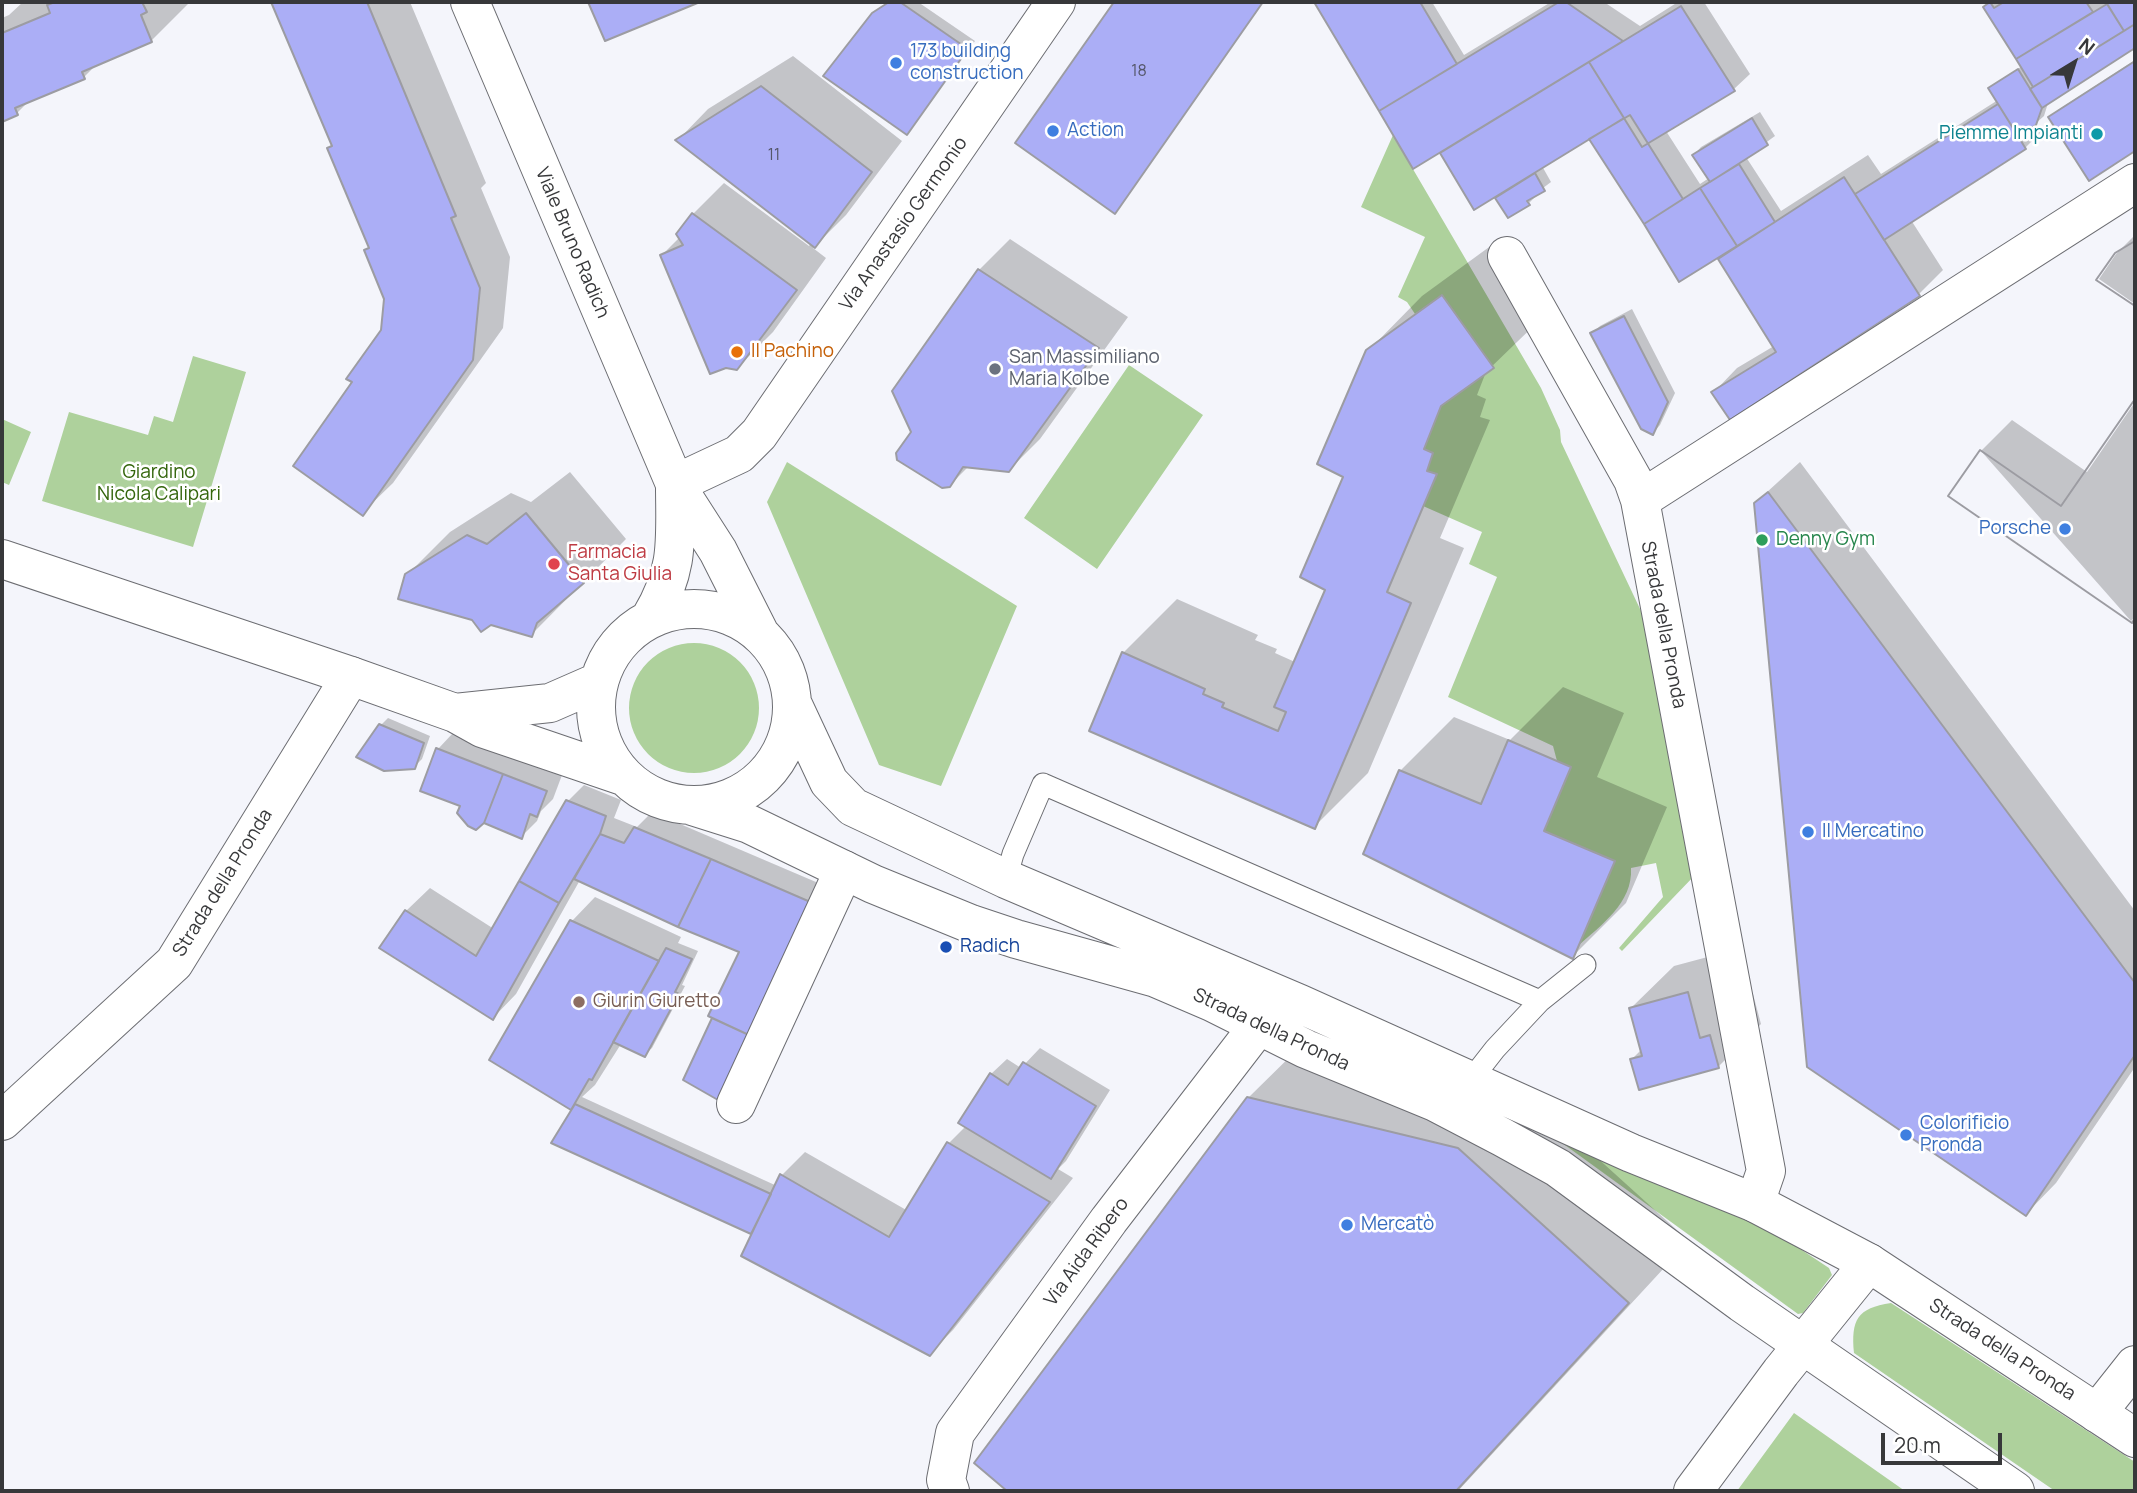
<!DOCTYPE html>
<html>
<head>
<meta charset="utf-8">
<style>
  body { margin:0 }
  #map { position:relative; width:2137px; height:1493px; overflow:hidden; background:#f4f5fb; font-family:Manrope,sans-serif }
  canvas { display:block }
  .frame { position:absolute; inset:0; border:4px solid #37383a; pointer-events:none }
  .north { position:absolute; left:2039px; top:28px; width:70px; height:70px; -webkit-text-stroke:5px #fff; paint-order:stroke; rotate:38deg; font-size:19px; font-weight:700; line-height:28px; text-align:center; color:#37383a }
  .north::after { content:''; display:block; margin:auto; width:24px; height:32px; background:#37383a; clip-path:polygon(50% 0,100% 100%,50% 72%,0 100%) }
  .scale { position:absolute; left:1881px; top:1433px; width:121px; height:32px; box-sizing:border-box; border:4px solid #37383a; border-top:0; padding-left:9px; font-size:21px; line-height:24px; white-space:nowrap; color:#37383a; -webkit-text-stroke:5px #fff; paint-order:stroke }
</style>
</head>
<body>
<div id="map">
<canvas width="2137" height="1493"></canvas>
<div class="frame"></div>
<div class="north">N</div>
<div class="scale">20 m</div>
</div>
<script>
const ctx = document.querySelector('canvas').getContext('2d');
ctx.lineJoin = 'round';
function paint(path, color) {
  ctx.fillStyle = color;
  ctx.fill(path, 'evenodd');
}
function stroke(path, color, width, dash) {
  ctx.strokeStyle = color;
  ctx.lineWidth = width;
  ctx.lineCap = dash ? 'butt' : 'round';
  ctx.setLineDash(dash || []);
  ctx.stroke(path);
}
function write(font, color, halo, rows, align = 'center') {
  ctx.font = font + ' Manrope,sans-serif';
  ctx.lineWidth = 5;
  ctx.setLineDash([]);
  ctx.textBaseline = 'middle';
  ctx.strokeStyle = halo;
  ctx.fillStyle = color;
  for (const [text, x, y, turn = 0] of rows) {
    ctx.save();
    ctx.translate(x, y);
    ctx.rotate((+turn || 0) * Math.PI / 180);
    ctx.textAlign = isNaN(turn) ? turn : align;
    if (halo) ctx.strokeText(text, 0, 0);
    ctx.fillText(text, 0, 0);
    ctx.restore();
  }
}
paint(new Path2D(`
  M1393,135L1541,388L1560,430L1561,442L1650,630L1661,718L1682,773L1696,874L1622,951L1619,948L1663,897L1656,863L1631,868C1633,903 1601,925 1578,946L1614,861L1544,831L1571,767L1557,761L1553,746L1448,697L1497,577L1469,564L1482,532L1423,506L1437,474L1427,471L1433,453L1424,449L1441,406L1442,295L1415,314L1407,302L1398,297L1425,237L1361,207Z
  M193,356L246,372L193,547L42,501L69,412L148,435L154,416L173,422Z
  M1129,365L1203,415L1097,569L1024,518Z
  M2,419L31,432L9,485L2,482Z
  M787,462L1017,606L941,786L879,765L767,502Z
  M629 708a65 65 0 1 1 130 0a65 65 0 1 1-130 0Z
  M1529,1119L1755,1219L1829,1268L1832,1275L1803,1313L1798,1314Z
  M1891,1303L2135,1462V1491H2055L1854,1353C1851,1320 1857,1308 1891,1303Z
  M1794,1413L1905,1491H1737Z`), '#aed19c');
paint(new Path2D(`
  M23,2H190L151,41L97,64L84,77L31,99L17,113L2,120V18L9,15Z
  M273,2H410L486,183L481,188L510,257L503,328L393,483L362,513L354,382L382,331L386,298L366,251L370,246L329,149L333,144Z
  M590,2H695L606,39Z
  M892,2H918L975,41L907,133L874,14Z
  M1116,2H1263L1122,204L1114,212L1018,142Z
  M1316,2H1432L1464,55L1551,2H1604L1640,26L1678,2H1704L1750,74L1734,89L1666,131L1700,184L1709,178L1694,155L1701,147L1760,112L1775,136L1746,157L1781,211L1868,155L1881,174L1998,100L1990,88L2022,66L1985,7L1990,2H2135V46L2048,103L2044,116L2035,124L2041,132L2025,148L1911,220L1943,270L1919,294L1730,417L1714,392L1737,368L1774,346L1720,259L1726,251L1596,134L1542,166L1551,182L1535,194L1536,196L1529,203L1508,216L1497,198L1504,191L1442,153L1448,147L1413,166Z
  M793,56L902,141L846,215L813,248L826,258L773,332L741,364L662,255L680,237L693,214L724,183L809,246L811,243L678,140L708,109Z
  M2135,60V149L2090,178L2050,117L2058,110Z
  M2135,235V304L2099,279L2116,254Z
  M1010,239L1128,317L1040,439L1009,470L969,466L949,486L913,432L979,270Z
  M1496,242L1547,313L1486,372L1477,395L1486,399L1480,417L1490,420L1440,538L1464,548L1368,773L1314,827L1123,653L1177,599L1258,635L1255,640L1277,649L1275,653L1295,662L1328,589L1368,351L1422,296Z
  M1632,309L1675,393L1660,425L1653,433L1592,334L1600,326Z
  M2135,402V617L2131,621L1981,451L2012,420L2087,472Z
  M1800,462L2135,911V1067L2056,1183L2026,1214L1755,503Z
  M570,472L626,539L531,635L474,619L407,575L450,532L511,493L531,502Z
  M1563,687L1624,713L1597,777L1667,807L1626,903L1572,957L1365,853L1400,771L1454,717L1510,740Z
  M388,718L430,736L422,759L414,767L380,726Z
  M453,733L562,775L553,799L541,811L537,821L521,837L462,805L438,749Z
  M584,785L621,800L614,818L637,827L652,812L830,888L734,1082L685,1079L742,951L580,880L516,994L493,1018L406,911L430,888L494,929L568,801Z
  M595,897L681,937L678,943L698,951L682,985L685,986L652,1048L644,1055L621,1044L595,1085L582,1097L777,1186L782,1175L805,1152L908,1211L949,1143L966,1126L991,1074L1007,1059L1021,1068L1040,1048L1110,1090L1066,1161L1058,1169L1073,1178L953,1330L929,1354L756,1226L751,1232L573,1110L491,1059L572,921Z
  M1730,951L1743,996L1753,994L1761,1024L1718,1067L1632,1059L1642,1049L1631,1008L1674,966Z
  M1310,1037L1519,1087L1689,1241L1458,1491H1009L977,1463L1248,1098Z`), '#0003');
const building = new Path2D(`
  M55,2H142L147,12L141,15L152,42L82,72L85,79L15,108L18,115L2,122V33L50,13L47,5Z
  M271,2H367L456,216L451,218L480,288L473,360L363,516L293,466L352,382L346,379L381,330L384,299L364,250L369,248L327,148L332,146Z
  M588,2H700L605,41Z
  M889,2H900L968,49L907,135L823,76L872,13Z
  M1114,2H1263L1115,214L1015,143Z
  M1314,2H1420L1457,64L1379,111Z
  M1559,2H1566L1623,41L1413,169L1379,111Z
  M1990,2L1994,8L2004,2H2086L2093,12L2016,59L1983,7Z
  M2106,2H2135V24L2124,31Z
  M2107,4L2124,31L2033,87L2016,59Z
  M1681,6L1735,91L1642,147L1589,62Z
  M2135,24V48L2042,108L2030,89Z
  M2135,61V151L2089,181L2048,117Z
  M1589,62L1624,118L1474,210L1440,153Z
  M2018,69L2042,108L2036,125L2018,136L1988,88Z
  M761,86L872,172L815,248L675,140Z
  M1998,104L2026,149L1884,240L1855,194Z
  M1630,115L1683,199L1644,224L1589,139Z
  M1752,118L1768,145L1710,182L1692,155Z
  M1739,164L1775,222L1737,246L1700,188Z
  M1535,173L1545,191L1527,201L1530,205L1508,218L1495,198Z
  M1844,177L1920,296L1730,420L1711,392L1776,352L1718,259Z
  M1700,188L1737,246L1679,282L1644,224Z
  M692,213L797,290L737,370L726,368L710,374L660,255L683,245L676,234Z
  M2135,241V306L2096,280L2115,253Z
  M2135,241V306L2096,280L2115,253Z
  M978,269L1099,348L1009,472L963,467L950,487L942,488L897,460L896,453L911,432L892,391Z
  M1442,295L1494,368L1441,406L1424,449L1433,453L1427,471L1437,474L1387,592L1411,603L1315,829L1089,731L1122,652L1205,689L1203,694L1224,703L1222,707L1278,731L1286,712L1274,707L1325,590L1300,577L1343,477L1317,464L1366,350Z
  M1624,316L1668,402L1653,435L1641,429L1590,333Z
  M2135,399V618L2132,623L1948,496L1980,450L2061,506Z
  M2135,399V618L2132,623L1948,496L1980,450L2061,506Z
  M1768,492L2135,983V1055L2026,1216L1807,1067L1754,503Z
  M526,513L584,583L537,623L532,637L491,625L481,632L472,620L398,599L405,574L467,535L487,544Z
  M379,724L424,743L415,769L384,771L356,757Z
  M1508,740L1571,767L1544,831L1615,861L1573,959L1363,854L1399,770L1481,804Z
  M436,748L503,774L484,823L476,830L468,826L457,813L460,806L420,791Z
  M503,774L547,791L537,817L530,814L522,839L484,823Z
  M566,800L606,816L600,834L559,903L519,881Z
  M634,827L711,859L678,927L574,879L600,834L624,843Z
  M711,859L815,904L751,1036L708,1016L739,952L678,927Z
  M519,881L559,903L493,1020L379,948L405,910L476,956Z
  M570,920L659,961L592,1080L589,1079L571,1110L489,1060Z
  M666,948L692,959L675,992L679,994L645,1057L613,1042Z
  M1688,992L1700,1038L1710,1035L1719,1068L1639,1090L1630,1059L1642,1056L1629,1008Z
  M712,1018L751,1036L718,1100L683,1080Z
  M1023,1062L1096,1106L1051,1179L958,1123L990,1073L1008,1085Z
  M1247,1097L1458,1148L1629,1303L1456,1491H1007L974,1463Z
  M575,1104L771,1194L751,1234L551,1143Z
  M947,1142L1050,1202L930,1356L741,1256L780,1174L889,1237Z`);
paint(building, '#abaef6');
stroke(building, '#9c9ca2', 2);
const service = new Path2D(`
  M1006,879L1013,854L1043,784L1540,1001L1585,965
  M1470,1081L1495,1049L1540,1001`);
const minor = new Path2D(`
  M1507,256L1633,480L1640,500L1766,1171L1755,1203
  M675,484L739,454L759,434L1056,2
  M1640,500L2135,183
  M736,1104L844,870
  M2,1121L174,963L351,676
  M2097,1413L2135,1365
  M950,1491L946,1480L955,1433L1109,1220L1259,1025
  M1693,1491L1781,1372L1869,1263`);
const tertiary = new Path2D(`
  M470,2L675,484L718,551L759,632
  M2,559L351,676L455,713L482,728L623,776
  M596 707a98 98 0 1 1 196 0a98 98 0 1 1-196 0Z
  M651,617C680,568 675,539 675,484
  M793,705L829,782L853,807L1006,879L1300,1004L1631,1153L1755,1203L1869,1263L2135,1438
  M455,713L550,703L598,682
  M692,806L749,824L873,884L971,924L1016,939L1156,978L1212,1002L1306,1049L1435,1102L1502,1137L1558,1168L1742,1303L2015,1491`);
stroke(service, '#6c6d72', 23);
stroke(minor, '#6c6d72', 40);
stroke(tertiary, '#6c6d72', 40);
stroke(service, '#fff', 21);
stroke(minor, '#fff', 38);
stroke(tertiary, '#fff', 38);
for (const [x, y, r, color] of [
  [896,63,7,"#3f7fe0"],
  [1053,131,7,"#3f7fe0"],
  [2097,134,7,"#0f9aa8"],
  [737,352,7,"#e8710a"],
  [995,369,7,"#6b7280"],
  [2065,529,7,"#3f7fe0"],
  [1762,540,7,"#2e9e5b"],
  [554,564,7,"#e0444e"],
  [1808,832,7,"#3f7fe0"],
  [946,947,7,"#1a4fb4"],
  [579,1002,7,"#8d6e63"],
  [1906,1135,7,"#3f7fe0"],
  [1347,1225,7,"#3f7fe0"]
]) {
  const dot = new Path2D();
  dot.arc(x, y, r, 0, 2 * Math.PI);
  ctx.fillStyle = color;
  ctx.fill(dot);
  stroke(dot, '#fff', 2.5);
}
write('16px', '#545669', null, [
  ["18",1139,72],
  ["11",774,156]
]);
write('19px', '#366cbe', '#fff', [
  ["173 building",910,52],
  ["construction",910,74],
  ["Action",1067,131],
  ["Porsche",2051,529,"right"],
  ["Il Mercatino",1822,832],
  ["Colorificio",1920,1124],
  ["Pronda",1920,1146],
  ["Mercatò",1361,1225]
], 'left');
write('19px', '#0d838f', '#fff', [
  ["Piemme Impianti",2083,134]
], 'right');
write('19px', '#37383a', '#fff', [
  ["Via Anastasio Germonio",904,224,-55],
  ["Viale Bruno Radich",572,243,67],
  ["Strada della Pronda",1663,625,79],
  ["Strada della Pronda",223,883,-58],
  ["Strada della Pronda",1271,1030,25],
  ["Via Aida Ribero",1087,1252,-54],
  ["Strada della Pronda",2002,1350,33]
]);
write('19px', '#c56008', '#fff', [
  ["Il Pachino",751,352]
], 'left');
write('19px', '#5b616d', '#fff', [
  ["San Massimiliano",1009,358],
  ["Maria Kolbe",1009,380]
], 'left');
write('19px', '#33650b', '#fff', [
  ["Giardino",159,473],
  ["Nicola Calipari",159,495]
]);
write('19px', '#27864d', '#fff', [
  ["Denny Gym",1776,540]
], 'left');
write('19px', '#be3a42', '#fff', [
  ["Farmacia",568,553],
  ["Santa Giulia",568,575]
], 'left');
write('19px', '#164399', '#fff', [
  ["Radich",960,947]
], 'left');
write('19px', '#785e54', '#fff', [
  ["Giurin Giuretto",593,1002]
], 'left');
</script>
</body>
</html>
